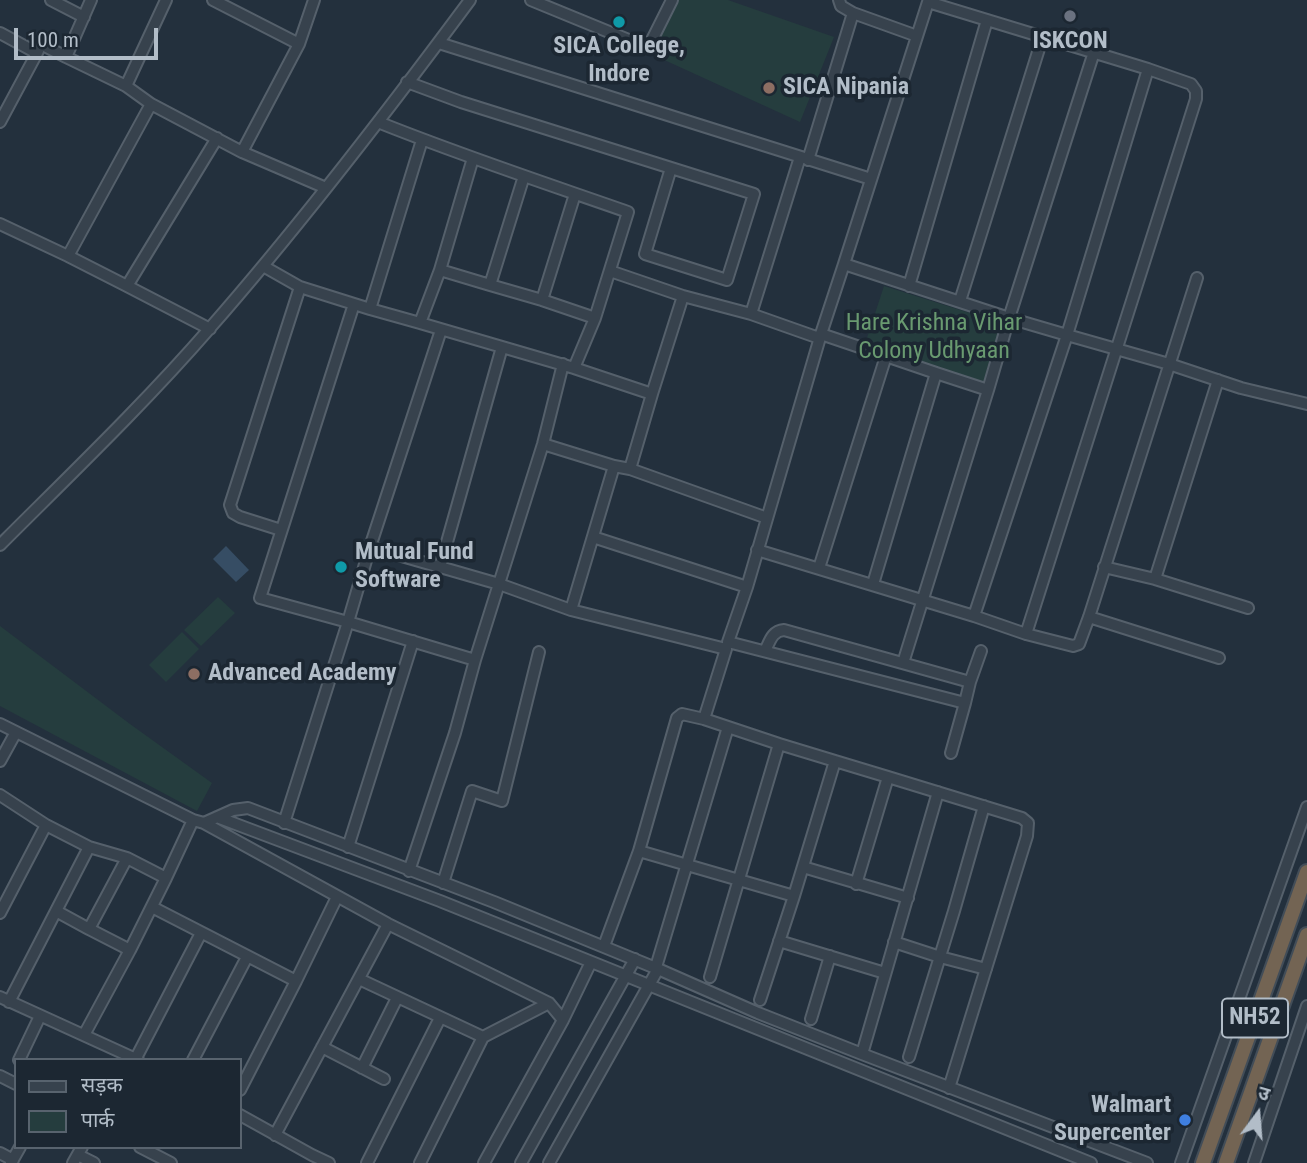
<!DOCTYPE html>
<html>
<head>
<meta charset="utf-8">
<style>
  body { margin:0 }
  #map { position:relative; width:1307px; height:1163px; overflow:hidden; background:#23303d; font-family:"Roboto Condensed","Noto Sans Devanagari",sans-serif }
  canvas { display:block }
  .legend { position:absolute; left:14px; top:1058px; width:228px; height:91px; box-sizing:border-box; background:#1c2732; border:2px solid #58636e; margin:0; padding:9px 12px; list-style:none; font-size:21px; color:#b2bdc8 }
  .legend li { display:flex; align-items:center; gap:14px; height:35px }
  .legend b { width:35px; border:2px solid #58636e }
  .north { position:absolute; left:1223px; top:1079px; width:70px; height:70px; -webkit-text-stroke:5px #1c2732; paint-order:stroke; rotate:16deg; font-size:19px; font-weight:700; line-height:28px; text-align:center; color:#b2bdc8 }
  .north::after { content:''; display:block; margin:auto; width:24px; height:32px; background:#b2bdc8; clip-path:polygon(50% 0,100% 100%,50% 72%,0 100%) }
  .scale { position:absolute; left:14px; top:28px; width:144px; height:32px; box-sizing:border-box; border:4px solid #b2bdc8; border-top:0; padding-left:9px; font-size:21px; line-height:24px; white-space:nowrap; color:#b2bdc8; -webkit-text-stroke:5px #1c2732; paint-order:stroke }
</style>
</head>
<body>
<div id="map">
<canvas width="1307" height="1163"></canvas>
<ul class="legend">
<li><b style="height:9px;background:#37424d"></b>सड़क</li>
<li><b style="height:19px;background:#253d3e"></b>पार्क</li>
</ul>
<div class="north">उ</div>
<div class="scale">100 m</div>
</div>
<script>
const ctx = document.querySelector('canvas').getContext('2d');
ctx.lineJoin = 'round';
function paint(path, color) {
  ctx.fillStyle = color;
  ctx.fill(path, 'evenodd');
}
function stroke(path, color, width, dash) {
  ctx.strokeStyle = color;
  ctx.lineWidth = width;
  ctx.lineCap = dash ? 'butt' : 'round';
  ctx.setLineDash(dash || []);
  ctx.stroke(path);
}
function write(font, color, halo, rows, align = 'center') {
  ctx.font = font + ' "Roboto Condensed",sans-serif';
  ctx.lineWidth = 7;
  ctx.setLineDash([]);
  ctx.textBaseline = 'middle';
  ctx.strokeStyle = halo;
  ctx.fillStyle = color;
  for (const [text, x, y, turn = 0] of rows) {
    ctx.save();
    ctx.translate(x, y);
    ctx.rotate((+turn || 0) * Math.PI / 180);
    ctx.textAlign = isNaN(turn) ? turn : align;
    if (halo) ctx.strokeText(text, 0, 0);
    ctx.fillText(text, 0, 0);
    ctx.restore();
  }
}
paint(new Path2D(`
  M677,0H728L834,37L800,122L649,53Z
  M884,286L1008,325L989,391L863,350Z
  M218,597L235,613L201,646L184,630Z
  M0,626L130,724L212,783L197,811L0,706Z
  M182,632L199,649L166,682L149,665Z`), '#253d3e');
paint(new Path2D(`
  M226,546L249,570L236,582L213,559Z`), '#364d64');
const minor = new Path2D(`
  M51,0L84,17
  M91,0L66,57L126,86L166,0
  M213,0L299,44
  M531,0L648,48L672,0
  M839,0L841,6L853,13L917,36
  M929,0L928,2L1148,69L1067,335L1169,364L1241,388L1307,404
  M0,33L37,53L0,122
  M439,43L871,179
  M37,53L41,44L66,57
  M407,82L461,102L754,194L727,280L645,254L671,168
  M126,86L151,104
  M378,122C460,155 545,183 628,212L595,318L542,300L575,194
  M242,152L299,44L314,0
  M473,158L440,270L490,285
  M808,160L853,13
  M524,176L490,285L542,300
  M0,224L68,256L151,104L242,152L326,188
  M68,256L127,286L217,138
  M263,266L300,287
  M440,270L420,323L574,368L595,318
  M610,271L683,296L751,314L800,157
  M127,286L210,329
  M909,286L987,20
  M960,301L1043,36
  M751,314L819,338
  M420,323L370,309L422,140
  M441,330L370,547L348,622L475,660
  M886,356L936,373
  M574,368L652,394L630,469L614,466L571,610L726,649L704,719
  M652,394L683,296
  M543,444L614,466
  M630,469L767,518
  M281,530L240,517L233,513L230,505L300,287L370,309
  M593,537L747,587
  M0,545C71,474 144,404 210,328C302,223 387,112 470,0
  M370,547L440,567L502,347
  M757,550L974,616L1067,335L1009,318L844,264L928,2
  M440,567L499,584L571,610
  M1104,567L1155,579L1218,380
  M819,568L886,356L821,334L844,264
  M1155,579L1248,608
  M873,584L936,373L988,390L1009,318L1094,52
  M974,616L1026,634L1073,646L1079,644L1089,617L1197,278
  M1089,617L1219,658
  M1026,634L1196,99V91L1191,84L1148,69
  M765,651C770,641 772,631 784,630L970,682L965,703L728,642L747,587L821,334
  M903,663L988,390
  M970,682L981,651
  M0,724L193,820L204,823L233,810L248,808L494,902L658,969L758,1013L862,1054L1147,1163
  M951,753L965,703
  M0,761L16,732
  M835,761L888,777L856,884
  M888,777L1022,818L1028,823L1027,836L949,1088
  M0,795L46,825L89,847L127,858L166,878L193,820
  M217,817L440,901L1091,1163
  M204,823L388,924L549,1003L563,1020
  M284,823L348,622L260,598L354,304
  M348,847L413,641
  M639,851L794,896
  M127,858L89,929L130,950L166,878
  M803,867L908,898
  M409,871L455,733L475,660L543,444L563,364
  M443,883L472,791L502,801L539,652
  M152,907L296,981L337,897
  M56,911L89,929
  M0,913L46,825
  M779,941L885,973
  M894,942L940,957L986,969
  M604,946L639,851L677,718L682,714L704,719L779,744L710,977
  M656,967L728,727
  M359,979L483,1037
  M0,997L138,1060
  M760,1000L794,896L835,761L779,744
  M9,1002L89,847
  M811,1019L830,956
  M84,1035L130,950
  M322,1047L384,1079
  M862,1054L938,792
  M909,1057L954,911L984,806
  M136,1058L201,933
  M19,1060L40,1016
  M193,1060L247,957
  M362,1068L397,998
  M0,1076L16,1084
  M240,1090L296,981
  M240,1115L312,1155L329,1163
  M275,1135L388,924
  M140,1147L171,1163
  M0,1153L13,1160
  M78,1155L94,1163
  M11,1163L20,1147
  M73,1163L82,1147
  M367,1163L440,1018
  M420,1163L483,1037L549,1003
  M484,1163L563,1020L591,962
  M521,1163L635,959
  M549,1163L658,969
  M1181,1163L1307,807
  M1254,1163L1307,1006`);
const highway = new Path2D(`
  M1203,1163L1307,872
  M1226,1163L1307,935`);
stroke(minor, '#55606b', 14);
stroke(highway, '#424d58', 18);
stroke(minor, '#37424d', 10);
stroke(highway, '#736453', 14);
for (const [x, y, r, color] of [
  [1070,16,7,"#6b7280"],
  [619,22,7,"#0f9aa8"],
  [769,88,7,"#8d6e63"],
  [341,567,7,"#0f9aa8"],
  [194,674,7,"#8d6e63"],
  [1185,1120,7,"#3f7fe0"]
]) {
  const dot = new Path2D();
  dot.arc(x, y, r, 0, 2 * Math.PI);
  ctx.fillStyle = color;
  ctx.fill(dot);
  stroke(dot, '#1c2732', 2.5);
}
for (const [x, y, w] of [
  [1255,1018,66]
]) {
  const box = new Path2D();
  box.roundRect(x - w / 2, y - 19.5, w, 39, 5);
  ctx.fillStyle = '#1c2732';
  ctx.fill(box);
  stroke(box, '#b2bdc8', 2);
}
write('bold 23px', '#b2bdc8', null, [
  ["NH52",1255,1018]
]);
write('bold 24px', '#b2bdc8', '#1c2732', [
  ["ISKCON",1070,42,"center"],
  ["SICA College,",619,47,"center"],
  ["Indore",619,75,"center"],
  ["SICA Nipania",783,88],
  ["Mutual Fund",355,553],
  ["Software",355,581],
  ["Advanced Academy",208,674],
  ["Walmart",1171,1106,"right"],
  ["Supercenter",1171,1134,"right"]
], 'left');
write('24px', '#699a70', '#1c2732', [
  ["Hare Krishna Vihar",934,324],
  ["Colony Udhyaan",934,352]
]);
</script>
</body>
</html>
